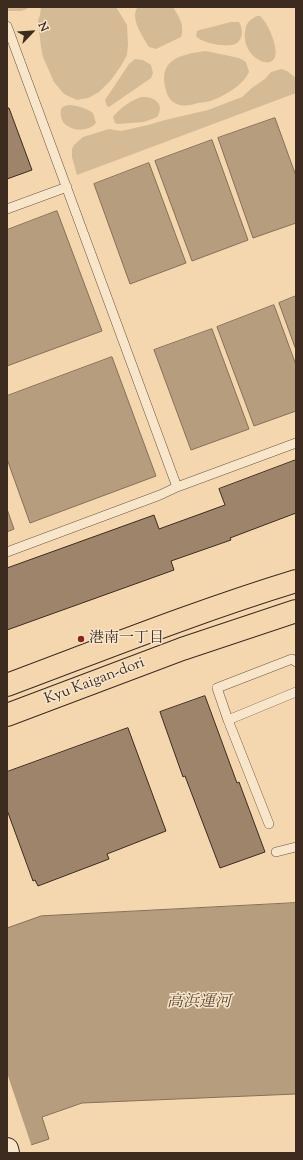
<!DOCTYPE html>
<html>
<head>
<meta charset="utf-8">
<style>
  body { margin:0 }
  #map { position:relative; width:303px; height:1160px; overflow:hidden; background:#f4d7ae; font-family:"Sorts Mill Goudy",serif }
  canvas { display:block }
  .frame { position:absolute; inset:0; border:8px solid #3e2b20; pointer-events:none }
  .north { position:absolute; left:12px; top:12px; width:40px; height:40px; -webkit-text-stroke:3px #f8e5ca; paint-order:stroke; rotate:65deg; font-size:11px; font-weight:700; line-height:16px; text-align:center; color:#3e2b20 }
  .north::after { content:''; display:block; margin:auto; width:14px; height:18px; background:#3e2b20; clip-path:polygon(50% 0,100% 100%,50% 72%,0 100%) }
</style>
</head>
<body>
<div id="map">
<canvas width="303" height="1160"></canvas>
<div class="frame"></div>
<div class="north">N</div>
</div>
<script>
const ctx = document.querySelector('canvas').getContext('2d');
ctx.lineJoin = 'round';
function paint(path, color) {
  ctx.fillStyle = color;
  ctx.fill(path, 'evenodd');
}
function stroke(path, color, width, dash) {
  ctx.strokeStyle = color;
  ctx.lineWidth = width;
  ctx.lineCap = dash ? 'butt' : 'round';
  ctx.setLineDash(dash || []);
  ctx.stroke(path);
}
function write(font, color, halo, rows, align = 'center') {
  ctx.font = font + ' "Sorts Mill Goudy","Noto Serif JP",serif';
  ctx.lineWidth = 3;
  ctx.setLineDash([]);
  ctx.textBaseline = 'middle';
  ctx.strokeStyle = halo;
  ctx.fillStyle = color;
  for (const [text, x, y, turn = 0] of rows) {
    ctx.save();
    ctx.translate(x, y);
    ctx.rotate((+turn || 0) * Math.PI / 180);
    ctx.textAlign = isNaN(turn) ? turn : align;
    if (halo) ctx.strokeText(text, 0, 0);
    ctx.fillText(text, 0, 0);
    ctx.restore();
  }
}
paint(new Path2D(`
  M7,7H28L27,9L21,11H7Z
  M41,7H116L127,25L128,44L127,55L121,66L111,80L99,92L88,98L77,100L64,94L54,82L43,57L41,47L38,21L40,15Z
  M138,7H173C179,17 185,25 181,37L156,49L149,47C143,37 129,17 138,7Z
  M257,16H260C268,24 273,36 275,47C281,76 241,60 245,32C246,23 249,20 257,16Z
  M231,22H239C243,29 244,40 235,44C227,48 201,43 196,36L197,31L200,30Z
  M206,51L239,58L246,62L249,72C243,85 226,95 213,100C208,102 203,102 198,103C191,105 184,107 177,104C171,102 167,96 166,90C157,59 182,54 206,51Z
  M135,59L143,60L151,65L153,73L151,78L109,107L107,106L105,100L129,64Z
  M282,69L287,71L296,78V93L77,175L72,157V149L74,145L83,137L109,129L121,131L148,125L165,120L208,110L242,97L253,87L265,79L271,72Z
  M141,97C153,96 166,103 157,117L144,122L118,124L115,123L113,117C120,108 130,101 141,97Z
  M70,105C79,106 85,108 93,113L96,123C88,132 71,132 63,122C61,118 60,113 61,109L64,106Z`), '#d5ba96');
const water = new Path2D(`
  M275,118L296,176V223L253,238L218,138Z
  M212,140L248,240L192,261L155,161Z
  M149,163L186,263L130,284L94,184Z
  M57,211L102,331L7,366V230Z
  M296,296V350L279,303Z
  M274,305L296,365V411L254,426L217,327Z
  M212,329L249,429L191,450L154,350Z
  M112,357L156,476L30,523L7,459V396Z
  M7,509L14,529L7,532Z
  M296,903V1094L82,1103L42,1117L49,1139L7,1153V928L41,916Z`);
paint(water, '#b69d7e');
stroke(water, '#866f58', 1);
paint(new Path2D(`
  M7,1073L32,1147L14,1153H7Z`), '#f4d7ae');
const building = new Path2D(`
  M7,108H9L32,170L7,179Z
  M296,460V513L230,538L231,540L171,561L174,570L7,630V568L154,515L159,529L225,505L219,489Z
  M205,696L237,783L239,782L265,852L220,868L185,776L183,777L160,712Z
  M128,728L166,831L107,854L109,859L38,886L35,880L33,881L7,810V772Z`);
paint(building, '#9d846a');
stroke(building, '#3e2b20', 1);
const service = new Path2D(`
  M7,26L177,487
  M7,209L67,187
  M7,552L160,495L177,487L296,443
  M228,720L296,692
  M269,824L228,720L217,688L292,659L296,662
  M276,852L296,847`);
const secondary = new Path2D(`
  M7,1149L8,1153`);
const primary = new Path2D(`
  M7,685C103,649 198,611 296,581
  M7,715L182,649L296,611`);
stroke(service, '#6c5644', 10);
stroke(secondary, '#3e2b20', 24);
stroke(primary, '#3e2b20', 24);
stroke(service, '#f8e5ca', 9);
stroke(secondary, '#f8e5ca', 22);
stroke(primary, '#f4d7ae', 22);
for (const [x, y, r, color] of [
  [81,639,4,"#8f2418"]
]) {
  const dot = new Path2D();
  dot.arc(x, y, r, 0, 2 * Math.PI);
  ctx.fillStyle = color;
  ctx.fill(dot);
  stroke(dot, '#f8e5ca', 1.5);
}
write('15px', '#3e2b20', '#f8e5ca', [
  ["港南一丁目",89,639]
], 'left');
write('15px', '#3e2b20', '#f8e5ca', [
  ["Kyu Kaigan-dori",95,682,-21]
]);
write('italic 16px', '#5c4838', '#f8e5ca', [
  ["高浜運河",199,1003]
]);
</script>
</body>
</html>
